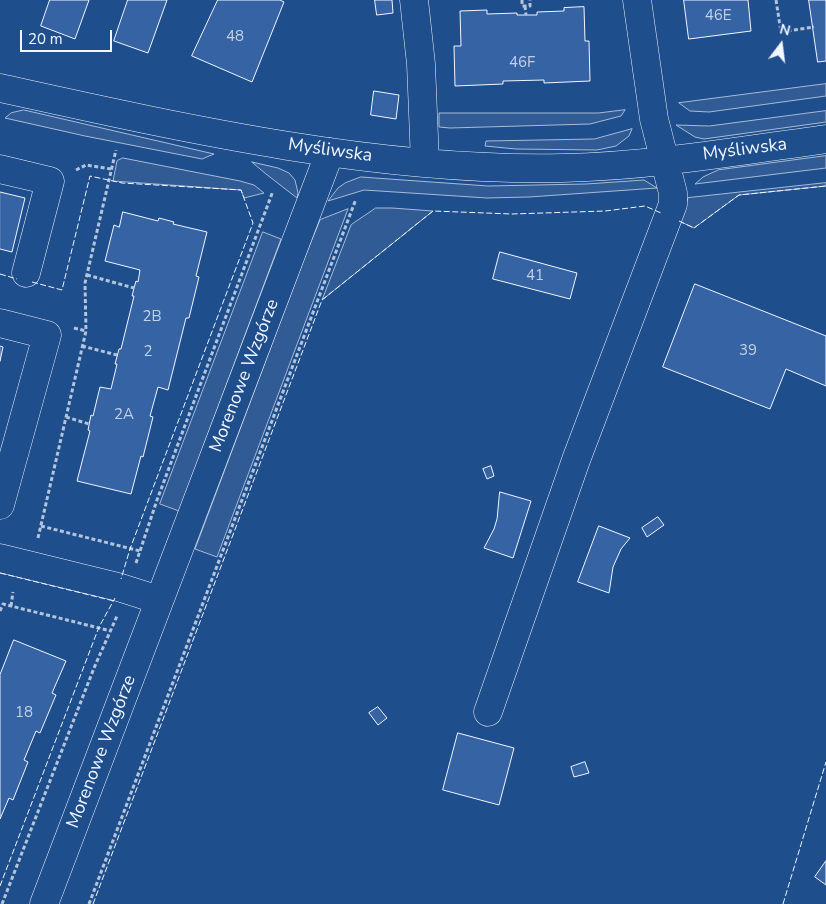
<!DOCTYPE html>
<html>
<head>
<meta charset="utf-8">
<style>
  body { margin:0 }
  #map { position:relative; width:826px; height:904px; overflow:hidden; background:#1f4e8c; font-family:"Nunito Sans",sans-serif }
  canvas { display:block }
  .north { position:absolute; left:756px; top:20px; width:50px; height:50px; -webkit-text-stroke:4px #1f4e8c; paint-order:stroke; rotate:15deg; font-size:14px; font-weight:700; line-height:20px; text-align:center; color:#f2f6ff }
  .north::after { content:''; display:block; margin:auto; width:18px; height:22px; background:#f2f6ff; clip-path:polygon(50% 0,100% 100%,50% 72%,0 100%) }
  .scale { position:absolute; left:20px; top:30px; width:92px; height:22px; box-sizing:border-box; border:2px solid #f2f6ff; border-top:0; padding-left:6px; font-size:15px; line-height:18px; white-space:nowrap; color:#f2f6ff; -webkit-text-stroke:4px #1f4e8c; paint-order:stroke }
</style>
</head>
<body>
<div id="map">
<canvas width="826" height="904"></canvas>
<div class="north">N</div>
<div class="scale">20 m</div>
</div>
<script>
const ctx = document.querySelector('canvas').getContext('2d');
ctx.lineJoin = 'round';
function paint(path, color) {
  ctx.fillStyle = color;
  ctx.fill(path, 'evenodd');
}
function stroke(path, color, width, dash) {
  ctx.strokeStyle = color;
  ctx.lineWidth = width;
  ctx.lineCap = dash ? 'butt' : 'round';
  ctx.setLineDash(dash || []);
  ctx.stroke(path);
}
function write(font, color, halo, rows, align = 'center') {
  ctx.font = font + ' "Nunito Sans",sans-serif';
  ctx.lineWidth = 4;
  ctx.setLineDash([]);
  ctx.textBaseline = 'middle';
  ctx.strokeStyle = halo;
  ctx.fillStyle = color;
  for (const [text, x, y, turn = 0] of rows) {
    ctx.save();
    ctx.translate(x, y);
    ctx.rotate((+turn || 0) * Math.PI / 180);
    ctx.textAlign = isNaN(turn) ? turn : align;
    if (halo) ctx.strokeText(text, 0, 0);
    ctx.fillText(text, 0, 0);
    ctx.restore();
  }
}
const built = new Path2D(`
  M826,84V96L709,112L690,111L679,103Z
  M24,110L214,154L202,159L85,136L5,118L11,113Z
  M625,110L621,116L590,124L450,128L439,127V113H598Z
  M826,111V122L704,139L695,137L676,125L709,126Z
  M632,129L629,136L616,146L597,150L516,149L485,146L486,141L594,139Z
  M826,156V168L695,184L703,177L718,170Z
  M123,158L240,181L254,185L264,193L244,198L241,190L113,181L117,161Z
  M252,162L278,168L289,173L295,180L298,193L297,198L266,174Z
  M361,177L488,186L586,184L644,180L657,188L529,197L487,198L364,190L328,201L338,188L345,183Z
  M826,183V186L739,195L694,228L679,221L688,198Z
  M376,208H392L433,211L322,300L351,225Z
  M348,209L217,557L195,549L304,259L320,220Z
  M263,232L281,239L179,511L160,504Z`);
paint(built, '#305b95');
stroke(built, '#a8bbd7', 1);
const building = new Path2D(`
  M50,0H89L75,39L41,26Z
  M128,0H167L148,53L114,41Z
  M218,0H280L284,2L252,82L192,56Z
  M375,0H392L393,13L377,15Z
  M684,0H748L751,31L689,39Z
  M809,0H826V61L818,62Z
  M584,7L585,41H589L590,81L544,83V80L503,81V84L455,86L454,46H461L460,11L487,10V14L517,13V15H537V12L564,11V8Z
  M374,91L399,95L396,119L371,115Z
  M0,192L25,198L12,252L0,249Z
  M123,212L158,221L159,218L174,222L173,224L207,232L196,276L199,277L189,318H186L168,390L158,387L150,416L153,417L143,457L141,456L131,494L77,481L90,431L88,430L91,415L93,416L100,387L111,389L117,364H115L119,349H121L134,296H132L134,288L136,281L138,282L140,270L105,261L114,225L119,227Z
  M500,252L577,273L570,299L493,279Z
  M695,284L826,336V386L786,369L770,409L663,367Z
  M0,346L3,347L0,361Z
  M491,466L494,476L487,479L483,469Z
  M500,492L531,501L513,558L484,548L494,529L497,519Z
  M658,517L664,525L647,537L642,528Z
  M599,526L630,538L621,549L613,567L609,593L578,582Z
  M14,640L66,661L52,693L56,695L40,733L36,731L24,760L28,762L13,800L9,798L0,819V675Z
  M378,707L387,718L378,725L369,713Z
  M458,733L514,748L499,805L443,790Z
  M585,762L589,773L574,777L571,767Z
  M826,861V885L815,877Z`);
paint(building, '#3563a3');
stroke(building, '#f2f6ff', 1);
const minor = new Path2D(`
  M414,0L421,64L425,162
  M0,88C182,128 376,172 563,168C651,166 739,151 826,139
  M0,169L50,181L26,273
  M0,323L47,335L0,505
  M0,558L118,587L159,600
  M488,712L576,460L673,204V193L654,119L637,0
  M44,904L330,152`);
stroke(minor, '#f2f6ff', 29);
stroke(new Path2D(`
  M522,0V6H530V0
  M776,0L781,32L814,27
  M525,6L526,15
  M76,170L86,165L111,169
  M87,275L134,288
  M74,328L86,331
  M82,346L117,355
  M66,417L89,424
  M41,526L140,551
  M38,538L86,331L85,283L116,150
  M136,563L157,500L273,191
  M11,606L13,592
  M0,611L3,604L111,631
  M2,904L94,668L117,616
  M89,904L356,199`), '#b3c4dc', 3, [4, 2.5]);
stroke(minor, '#1f4e8c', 28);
stroke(new Path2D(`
  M679,221L694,228L739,195L826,186
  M0,274L17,279
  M32,282L62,290L90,176L122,183L241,190L253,223L130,549L121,579
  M0,573L114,601
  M0,886L99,627L115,598
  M93,904L322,300L433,211L512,214L605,211L645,206L661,213
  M783,904L826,762`), '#f2f6ff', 1, [6, 2.5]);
write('15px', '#c3d1e8', null, [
  ["46E",718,16],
  ["48",235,37],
  ["46F",522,63],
  ["41",535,276],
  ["2B",152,317],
  ["39",748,351],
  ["2",148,352],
  ["2A",124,415],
  ["18",24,713]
]);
write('18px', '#f2f6ff', '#1f4e8c', [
  ["Myśliwska",745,150,-7],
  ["Myśliwska",330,151,8],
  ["Morenowe Wzgórze",245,376,-69],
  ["Morenowe Wzgórze",102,752,-69]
]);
</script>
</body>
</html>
